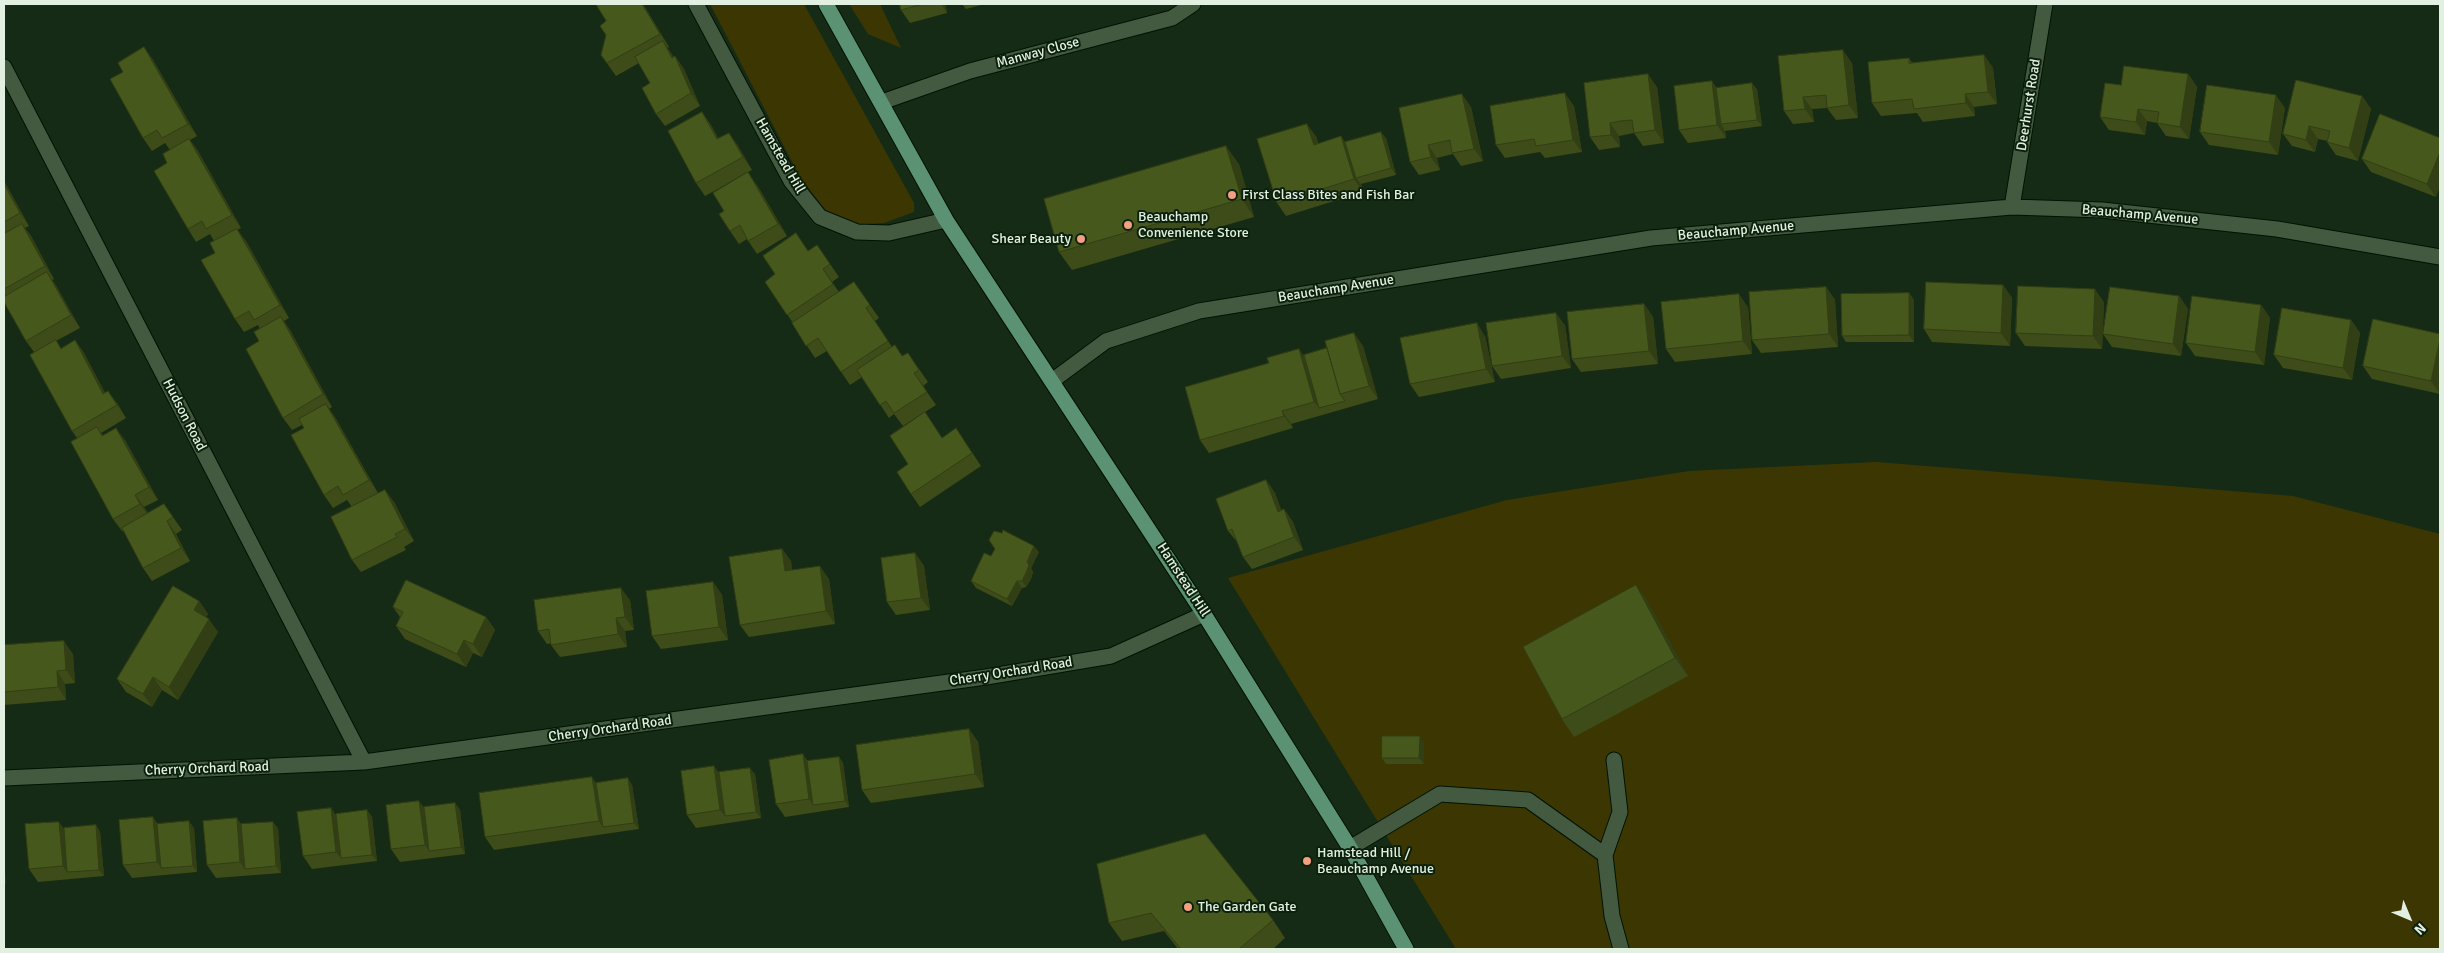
<!DOCTYPE html>
<html>
<head>
<meta charset="utf-8">
<style>
  body { margin:0 }
  #map { position:relative; width:2444px; height:953px; overflow:hidden; background:#162b15; font-family:Signika,sans-serif }
  canvas { display:block }
  .frame { position:absolute; inset:0; border:5px solid #e2f0e1; pointer-events:none }
  .north { position:absolute; left:2384px; top:893px; width:50px; height:50px; -webkit-text-stroke:4px #0c210c; paint-order:stroke; rotate:135deg; font-size:14px; font-weight:700; line-height:20px; text-align:center; color:#e2f0e1 }
  .north::after { content:''; display:block; margin:auto; width:18px; height:22px; background:#e2f0e1; clip-path:polygon(50% 0,100% 100%,50% 72%,0 100%) }
</style>
</head>
<body>
<div id="map">
<canvas width="2444" height="953"></canvas>
<div class="frame"></div>
<div class="north">N</div>
</div>
<script>
const ctx = document.querySelector('canvas').getContext('2d');
ctx.lineJoin = 'round';
function paint(path, color) {
  ctx.fillStyle = color;
  ctx.fill(path, 'evenodd');
}
function stroke(path, color, width, dash) {
  ctx.strokeStyle = color;
  ctx.lineWidth = width;
  ctx.lineCap = dash ? 'butt' : 'round';
  ctx.setLineDash(dash || []);
  ctx.stroke(path);
}
function write(font, color, halo, rows, align = 'center') {
  ctx.font = font + ' Signika,sans-serif';
  ctx.lineWidth = 4;
  ctx.setLineDash([]);
  ctx.textBaseline = 'middle';
  ctx.strokeStyle = halo;
  ctx.fillStyle = color;
  for (const [text, x, y, turn = 0] of rows) {
    ctx.save();
    ctx.translate(x, y);
    ctx.rotate((+turn || 0) * Math.PI / 180);
    ctx.textAlign = isNaN(turn) ? turn : align;
    if (halo) ctx.strokeText(text, 0, 0);
    ctx.fillText(text, 0, 0);
    ctx.restore();
  }
}
paint(new Path2D(`
  M710,4H804L914,203V212L884,223L851,225L828,213L800,177Z
  M849,4H880L901,48L868,34Z
  M1877,462L2293,496L2440,534V949H1456L1228,578L1507,500L1689,471Z`), '#3c3702');
const minor = new Path2D(`
  M696,4L791,181L820,217L857,232L889,233L946,220
  M4,67L364,762
  M882,102L970,71L1172,18L1193,4
  M2012,207L2045,4
  M1052,381L1106,341L1199,311L1651,238L2012,207L2102,210L2277,229L2440,257
  M4,778L364,762L986,677L1111,656L1204,614
  M1350,848L1440,794L1528,800L1605,855L1612,916L1621,949
  M1605,855L1620,812L1614,760`);
const major = new Path2D(`
  M826,4L946,220L1204,614L1350,848L1406,949`);
stroke(minor, '#011302', 17);
stroke(major, '#011302', 17);
stroke(minor, '#435a41', 15);
stroke(major, '#5c9274', 15);
paint(new Path2D(`
  M643,4L669,47L667,48L673,57L675,56L684,69L700,106L665,126L656,114L650,83L639,63L616,76L601,55Z
  M900,4H945L947,13L910,23L901,10Z
  M962,4H985L966,9Z
  M144,47L153,60L197,136L190,140L198,151L241,228L237,230L246,241L289,318L284,321L290,330L332,407L329,409L335,417L378,493L385,490L394,502L414,541L404,547L406,550L361,572L352,560V507L347,500L333,508L324,495L304,428L302,425L292,430L283,418L259,341L260,329L258,325L244,332L235,319L215,253L214,241L210,234L196,242L188,229L167,163L170,150L165,143L152,151L143,138L123,72Z
  M1984,55L1993,68L1997,104L1974,107L1975,116L1923,122L1917,113L1881,116L1872,103L1909,58L1912,63Z
  M1852,63L1858,118L1836,120L1827,108L1812,109L1814,122L1793,124L1784,111Z
  M2188,74L2197,87L2189,139L2166,136L2157,123L2147,121L2145,135L2109,130L2100,117L2121,85Z
  M1657,87L1664,143L1643,146L1634,133L1619,136L1620,147L1599,150L1590,137Z
  M1716,88L1757,89L1762,126L1725,131L1726,138L1688,143L1679,130Z
  M2362,96L2371,109L2358,161L2336,155L2327,142L2328,141L2318,139L2315,152L2292,146L2283,134Z
  M1574,106L1582,152L1545,158L1540,152L1505,158L1496,145Z
  M1471,107L1483,161L1461,166L1453,154L1437,158L1440,170L1419,175L1410,162Z
  M2285,108L2278,155L2209,145L2200,132Z
  M702,112L711,125L718,138L729,133L738,146L752,170L705,196L696,183Z
  M2380,114L2436,197L2371,172L2362,159Z
  M1316,136L1318,143L1345,142L1386,138L1396,175L1361,184L1363,192L1286,216L1277,203Z
  M1239,164L1254,217L1072,270L1059,252Z
  M4,181L29,226L25,228L31,236L54,279L52,280L80,328L56,341L61,348L75,340L84,353L105,393L117,403L126,418L101,433L103,435L125,440L158,500L144,507L148,513L164,504L182,530L176,534L190,561L152,581L143,568L124,531H122L113,519L77,438L72,431L34,352L26,341L4,302Z
  M757,185L787,236L757,254L747,239L739,244L730,231L724,211Z
  M817,245L839,277L832,282L839,292L863,295L879,318L875,321L892,347L903,356L908,353L928,382L923,386L936,405L903,426L894,414L889,418L862,377L850,385L827,351L815,358L792,323H793L765,282Z
  M2003,285L2012,298L2010,346L1932,342L1924,329Z
  M1826,287L1835,300L1838,347L1761,353L1752,340Z
  M1909,293L1914,300V342H1846L1842,336Z
  M2179,296L2188,309L2181,356L2112,347L2103,334Z
  M2104,302L2102,349L2025,346L2016,333Z
  M1644,304L1653,317L1658,364L1581,372L1572,359Z
  M2261,305L2270,318L2264,365L2195,356L2186,343Z
  M1748,307L1752,354L1675,362L1666,349Z
  M2351,320L2360,333L2352,380L2283,368L2274,355Z
  M1565,325L1571,368L1501,379L1492,366Z
  M2440,334V394L2372,379L2363,366Z
  M1485,336L1495,382L1419,397L1410,384Z
  M1363,346L1378,399L1291,424L1293,428L1209,453L1200,440L1304,355Z
  M956,428L981,466L920,507L911,494L908,464L943,438Z
  M1266,480L1275,493L1281,510L1284,509L1293,522L1303,550L1252,569L1243,557L1238,543L1228,531Z
  M782,549L791,561L792,570L829,579L835,624L749,637L740,625Z
  M1039,552L1031,568L1033,572L1031,579L1026,587L1022,588L1012,606L976,588L971,581Z
  M915,553L924,566L930,610L896,615L887,602Z
  M713,582L722,595L728,640L661,649L652,636Z
  M1636,585L1649,604L1688,676L1574,737L1562,719Z
  M630,600L634,630L625,631L627,647L560,657L551,645V643L547,644L538,631Z
  M199,601L208,614L206,617L218,632L178,700L162,690L152,707L126,692L117,679Z
  M393,607L486,617L495,630L482,657L473,653L466,667L405,639L396,626L400,617Z
  M4,645L73,654L75,683L65,684L66,700L4,705Z
  M969,729L978,742L984,787L871,803L862,790Z
  M1424,743V764H1386L1382,758Z
  M839,757L843,763L849,807L785,817L776,804L807,761Z
  M719,772L755,774L761,818L696,828L687,815Z
  M596,783L632,785L639,829L494,850L485,837Z
  M455,803L460,810L465,854L400,862L391,849L424,807Z
  M367,810L372,817L377,861L312,869L303,856L336,814Z
  M157,824L194,828L197,872L132,878L123,865Z
  M241,824L278,828L281,873L216,878L207,865Z
  M96,825L100,832L104,876L38,882L29,869L64,828Z
  M1097,864L1273,920L1285,938L1273,949H1178L1164,931L1122,941L1109,923Z`), '#3d4c18');
paint(new Path2D(`
  M642,4H643L669,47L660,34Z
  M941,4H945L947,13Z
  M663,41L672,54L681,71L672,58Z
  M144,47L153,60L197,136L188,124Z
  M1843,50L1852,63L1858,118L1849,105Z
  M1984,55L1993,68L1997,104L1988,92Z
  M675,56L684,69L700,106L691,93Z
  M1648,74L1657,87L1664,143L1655,130Z
  M2188,74L2197,87L2189,139L2180,127Z
  M1712,81L1721,94V124L1725,131L1726,138L1717,125Z
  M1752,83L1757,89L1762,126L1757,120Z
  M1565,93L1574,106L1582,152L1573,140Z
  M1462,94L1471,107L1483,161L1474,149Z
  M1965,94L1974,107L1975,116L1966,103Z
  M2276,95L2285,108L2278,155L2269,142Z
  M2362,96L2371,109L2358,161L2349,148Z
  M1803,97L1812,109L1814,122L1805,109Z
  M2138,109L2147,121L2145,135L2136,122Z
  M702,112L711,125L726,152L717,139Z
  M1610,123L1619,136L1620,147L1611,135Z
  M1307,124L1316,136L1323,157L1314,145Z
  M2309,126L2318,139L2315,152L2306,140Z
  M1381,132L1386,138L1396,175L1391,168Z
  M729,133L738,146L752,170L743,157Z
  M1341,136L1350,149L1356,178L1361,184L1363,192L1354,179Z
  M189,139L198,151L241,228L232,215Z
  M1428,145L1437,158L1440,170L1431,157Z
  M1226,146L1239,164L1254,217L1242,199Z
  M2440,152V187L2436,197L2427,184Z
  M748,172L757,185L787,236L778,224Z
  M4,181L6,184L29,226L20,213L4,184Z
  M22,224L31,236L54,279L45,266Z
  M237,229L246,241L289,318L280,305Z
  M47,272L56,285L80,328L71,315Z
  M2003,285L2012,298L2010,346L2001,333Z
  M1826,287L1835,300L1838,347L1829,334Z
  M2095,289L2104,302L2102,349L2093,336Z
  M1909,293L1914,300V342L1909,335Z
  M1739,294L1748,307L1752,354L1743,341Z
  M2179,296L2188,309L2181,356L2173,344Z
  M1644,304L1653,317L1658,364L1649,351Z
  M2261,305L2270,318L2264,365L2255,352Z
  M1556,313L1565,325L1571,368L1562,356Z
  M281,317L290,330L332,407L323,394Z
  M2351,320L2360,333L2352,380L2343,368Z
  M1477,323L1485,336L1495,382L1486,369Z
  M1354,333L1363,346L1378,399L1369,386Z
  M2440,339V394L2431,381Z
  M75,340L84,353L112,406L103,394Z
  M1299,349L1308,362L1319,408L1314,402Z
  M108,391L117,403L126,418L117,405Z
  M326,404L335,417L378,493L369,480Z
  M1282,411L1291,424L1293,428L1284,416Z
  M116,428L125,440L158,500L149,487Z
  M1266,480L1275,493L1287,525L1278,512Z
  M385,490L394,502L414,541L405,529Z
  M135,495L144,507L149,517L140,504Z
  M1284,509L1293,522L1303,550L1294,537Z
  M167,521L176,534L190,561L181,548Z
  M1034,546L1039,552L1031,568L1027,562Z
  M782,549L791,561L794,584L785,571Z
  M915,553L924,566L930,610L921,598Z
  M1029,565L1033,572L1031,579L1026,587L1022,581Z
  M820,566L829,579L835,624L826,611Z
  M1017,581L1022,588L1012,606L1007,599Z
  M713,582L722,595L728,640L719,627Z
  M1636,585L1649,604L1688,676L1675,658Z
  M621,588L630,600L634,630L625,617Z
  M199,601L208,614L203,623L194,610Z
  M486,617L495,630L482,657L473,644Z
  M616,618L625,631L627,647L618,634Z
  M209,619L218,632L178,700L169,687Z
  M464,640L473,653L466,667L457,654Z
  M64,641L73,654L75,683L66,670Z
  M57,671L65,684L66,700L58,687Z
  M153,677L162,690L152,707L143,694Z
  M969,729L978,742L984,787L975,774Z
  M1420,736L1424,743V764L1419,758Z
  M803,754L812,767L813,805L809,799Z
  M839,757L843,763L849,807L845,801Z
  M714,766L723,778L725,816L720,810Z
  M750,768L755,774L761,818L756,812Z
  M592,777L601,790L603,827L599,821Z
  M628,778L632,785L639,829L634,823Z
  M419,801L428,813L429,851L425,845Z
  M455,803L460,810L465,854L461,847Z
  M331,808L340,821L341,858L336,852Z
  M367,810L372,817L377,861L372,855Z
  M153,817L162,830L161,868L166,875L157,862Z
  M237,818L246,831L245,869L240,862Z
  M189,821L194,828L197,872L193,866Z
  M59,822L68,834L67,872L63,866Z
  M273,822L278,828L281,873L276,866Z
  M96,825L100,832L104,876L99,870Z
  M4,854L6,885L4,882Z`), '#323e14');
const building = new Path2D(`
  M596,4H642L660,34L607,63L601,55L606,35L600,26L606,21Z
  M900,4H923L901,10Z
  M663,41L672,58L675,56L691,93L656,114L642,88L650,83L635,57Z
  M144,47L188,124L162,138L157,130L143,138L110,79L123,72L118,63Z
  M1843,50L1849,105L1827,108L1826,95L1803,97L1805,109L1784,111L1778,56Z
  M1984,55L1988,92L1965,94L1966,103L1914,109L1912,99L1872,103L1868,62L1909,58V63Z
  M2124,66L2188,74L2180,127L2157,123L2159,112L2138,109L2136,122L2100,117L2105,83L2121,85Z
  M1648,74L1655,130L1634,133L1632,120L1620,121L1610,123L1611,135L1590,137L1584,83Z
  M2296,80L2362,96L2349,148L2327,142L2330,131L2309,126L2306,140L2283,134Z
  M1712,81L1717,125L1679,130L1674,86Z
  M1752,83L1757,120L1721,124L1716,88Z
  M2207,85L2276,95L2269,142L2200,132Z
  M1565,93L1573,140L1536,146L1534,139L1496,145L1490,106Z
  M1462,94L1474,149L1452,153L1450,140L1428,145L1431,157L1410,162L1399,108Z
  M702,112L717,139L729,133L743,157L696,183L668,131Z
  M2380,114L2440,138V152L2427,184L2362,159Z
  M1307,124L1314,145L1341,136L1354,179L1277,203L1257,139Z
  M1381,132L1391,168L1356,178L1345,142Z
  M189,139L232,215L206,229L202,221L188,229L154,171L167,163L163,154Z
  M1226,146L1242,199L1059,252L1044,199Z
  M748,172L778,224L748,241L740,225L730,231L719,214L724,211L713,193Z
  M4,184L20,213L4,222Z
  M22,224L45,266L4,289V234Z
  M237,229L280,305L254,320L249,311L235,319L201,260L215,253L210,243Z
  M796,233L808,251L817,245L830,264L823,269L833,284L787,315L765,282L775,274L763,256Z
  M47,272L71,315L26,341L4,302V297Z
  M854,282L870,305L866,308L888,341L841,372L818,338L806,346L792,323Z
  M1926,282L2003,285L2001,333L1924,329Z
  M2018,286L2095,289L2093,336L2016,333Z
  M1826,287L1829,334L1752,340L1749,292Z
  M2110,287L2179,296L2173,344L2103,334Z
  M1909,293V335L1842,336L1841,294Z
  M1739,294L1743,341L1666,349L1661,302Z
  M2192,296L2261,305L2255,352L2186,343Z
  M1644,304L1649,351L1572,359L1567,312Z
  M2282,308L2351,320L2343,368L2274,355Z
  M1556,313L1562,356L1492,366L1486,323Z
  M281,317L323,394L283,418L246,349L259,341L254,332Z
  M2373,319L2440,334V339L2431,381L2363,366Z
  M1477,323L1486,369L1410,384L1400,338Z
  M1354,333L1369,386L1340,394L1325,341Z
  M56,340L61,349L75,340L103,394L108,391L117,405L72,431L30,355Z
  M895,345L902,356L908,353L919,370L914,373L927,392L894,413L886,401L880,405L857,370Z
  M1327,348L1340,394L1345,401L1319,408L1304,355Z
  M1299,349L1314,402L1282,411L1284,416L1200,440L1185,387L1269,363L1267,358Z
  M326,404L369,480L343,495L338,486L324,495L291,435L304,428L299,419Z
  M925,412L942,438L956,428L972,453L911,494L897,472L908,464L890,436Z
  M97,427L102,436L116,428L149,487L135,495L140,504L113,519L71,442Z
  M1266,480L1278,512L1284,509L1294,537L1243,557L1232,529L1228,531L1216,499Z
  M385,490L405,529L395,534L397,537L352,560L331,517Z
  M164,504L173,517L167,521L181,548L143,568L122,528Z
  M1003,530L1034,546L1027,562L1029,565L1026,573L1022,581H1017L1007,599L971,581L984,553L991,556L995,549L989,540L994,531L1002,533Z
  M782,549L785,571L820,566L826,611L740,625L729,557Z
  M915,553L921,598L887,602L881,558Z
  M406,580L486,617L473,644L464,640L457,654L396,626L403,612L393,607Z
  M713,582L719,627L652,636L646,591Z
  M1636,585L1675,658L1562,719L1523,647Z
  M173,586L199,601L194,610L209,619L169,687L153,677L143,694L117,679Z
  M621,588L625,617L616,618L618,634L551,645L549,629L538,631L534,600Z
  M64,641L66,670L57,671L58,687L4,692V645Z
  M969,729L975,774L862,790L856,745Z
  M1382,736H1420L1419,758H1382Z
  M803,754L809,799L776,804L769,760Z
  M839,757L845,801L813,805L807,761Z
  M714,766L720,810L687,815L681,771Z
  M750,768L756,812L725,816L719,772Z
  M592,777L599,821L485,837L479,793Z
  M628,778L634,823L603,827L596,783Z
  M419,801L425,845L391,849L386,805Z
  M455,803L461,847L429,851L424,807Z
  M331,808L336,852L303,856L297,812Z
  M367,810L372,855L341,858L336,814Z
  M153,817L157,862L123,865L119,820Z
  M237,818L240,862L207,865L203,821Z
  M189,821L193,866L161,868L157,824Z
  M59,822L63,866L29,869L25,824Z
  M273,822L276,866L245,869L241,824Z
  M96,825L99,870L67,872L64,828Z
  M1205,834L1273,920L1239,949H1181L1151,913L1109,923L1097,864Z`);
paint(building, '#47581c');
stroke(building, '#323e14', 1);
for (const [x, y, r, color] of [
  [1232,195,5,"#f2a07f"],
  [1128,225,5,"#f2a07f"],
  [1081,239,5,"#f2a07f"],
  [1307,861,5,"#f2a07f"],
  [1188,907,5,"#f2a07f"]
]) {
  const dot = new Path2D();
  dot.arc(x, y, r, 0, 2 * Math.PI);
  ctx.fillStyle = color;
  ctx.fill(dot);
  stroke(dot, '#0c210c', 2);
}
write('14px', '#e2f0e1', '#0c210c', [
  ["Manway Close",1038,53,-15],
  ["Deerhurst Road",2029,105,-81],
  ["Hamstead Hill",780,156,60],
  ["Beauchamp Avenue",2140,215,5],
  ["Beauchamp Avenue",1736,231,-5],
  ["Beauchamp Avenue",1336,289,-9],
  ["Hudson Road",184,415,63],
  ["Hamstead Hill",1183,580,57],
  ["Cherry Orchard Road",1011,672,-9],
  ["Cherry Orchard Road",610,729,-8],
  ["Cherry Orchard Road",207,769,-2]
]);
write('14px', '#e2f0e1', '#0c210c', [
  ["First Class Bites and Fish Bar",1242,195],
  ["Beauchamp",1138,217],
  ["Convenience Store",1138,233],
  ["Shear Beauty",1071,239,"right"],
  ["Hamstead Hill /",1317,853],
  ["Beauchamp Avenue",1317,869],
  ["The Garden Gate",1198,907]
], 'left');
</script>
</body>
</html>
